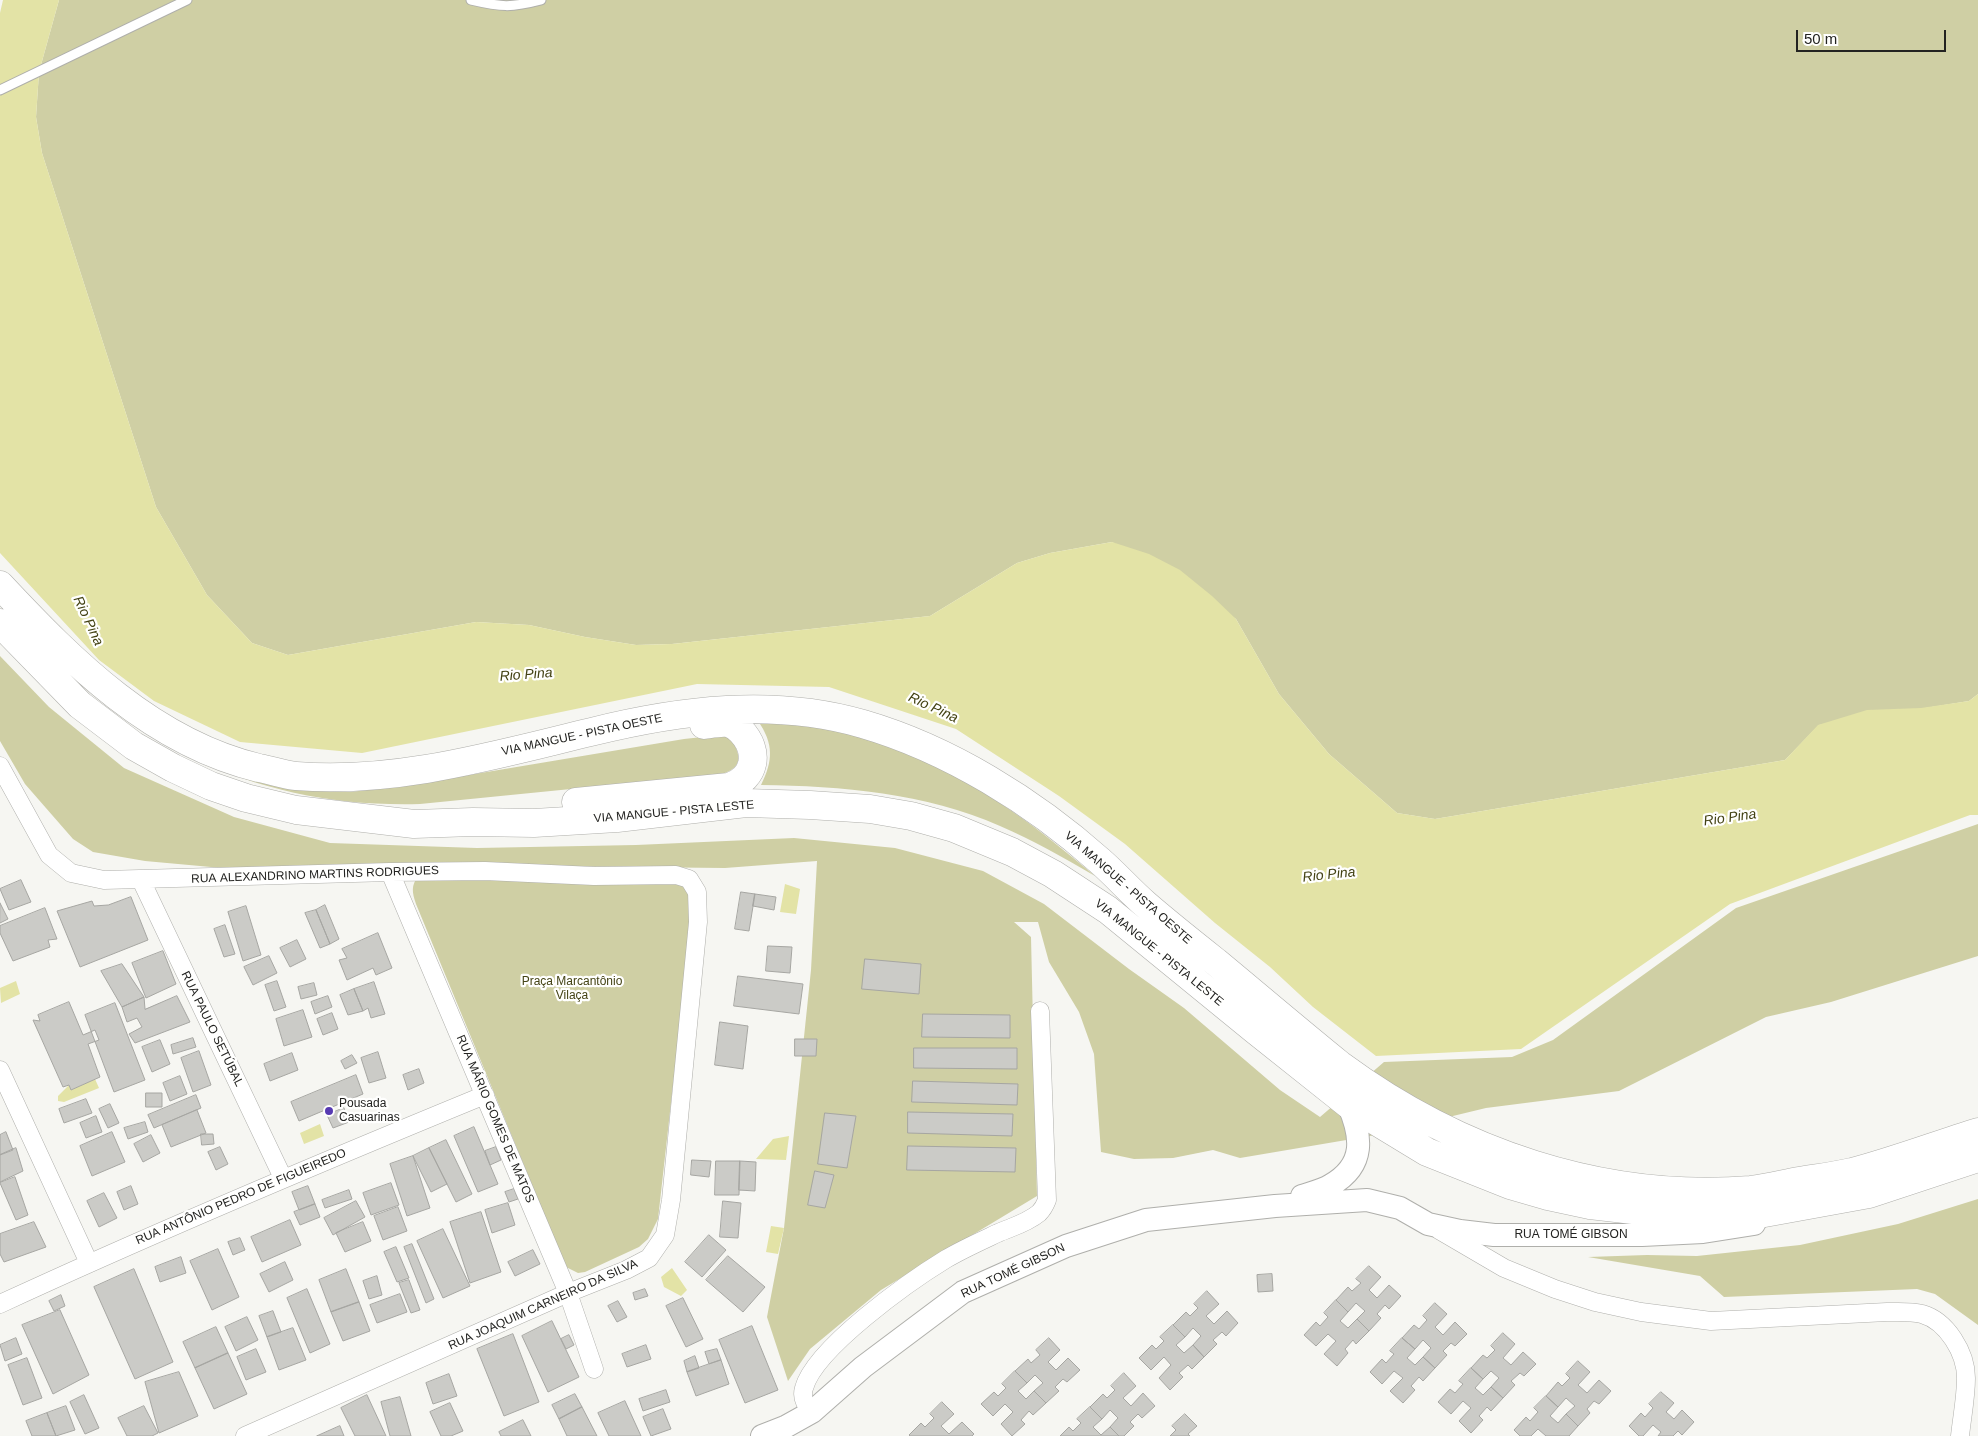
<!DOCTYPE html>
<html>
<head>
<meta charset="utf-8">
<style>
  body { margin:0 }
  #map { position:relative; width:1978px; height:1436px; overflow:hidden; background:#f6f6f2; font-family:Helvetica,sans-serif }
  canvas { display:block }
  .scale { position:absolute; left:1796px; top:30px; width:150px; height:22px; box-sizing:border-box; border:2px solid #232321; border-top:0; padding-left:6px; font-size:15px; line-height:18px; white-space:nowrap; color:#232321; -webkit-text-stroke:4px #fffffe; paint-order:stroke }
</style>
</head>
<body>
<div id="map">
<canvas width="1978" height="1436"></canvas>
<div class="scale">50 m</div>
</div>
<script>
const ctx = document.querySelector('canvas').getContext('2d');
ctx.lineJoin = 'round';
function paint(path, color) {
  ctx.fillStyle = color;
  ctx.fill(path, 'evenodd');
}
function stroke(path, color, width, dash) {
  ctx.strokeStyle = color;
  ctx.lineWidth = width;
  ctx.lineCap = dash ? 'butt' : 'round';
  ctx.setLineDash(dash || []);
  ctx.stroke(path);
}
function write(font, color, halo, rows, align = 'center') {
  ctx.font = font + ' Helvetica,sans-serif';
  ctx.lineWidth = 4.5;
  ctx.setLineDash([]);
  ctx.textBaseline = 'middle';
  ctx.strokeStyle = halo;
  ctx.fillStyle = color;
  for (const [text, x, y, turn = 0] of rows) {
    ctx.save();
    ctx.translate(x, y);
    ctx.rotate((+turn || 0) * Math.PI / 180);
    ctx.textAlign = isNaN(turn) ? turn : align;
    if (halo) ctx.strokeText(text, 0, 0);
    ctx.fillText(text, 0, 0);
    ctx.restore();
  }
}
paint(new Path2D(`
  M59,0H1978V694L1969,701L1819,725L1785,760L1435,819L1397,813L1329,754L1279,694L1236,619L1112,542L1050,553L1017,563L930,616L672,644L636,645L585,637L529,625L476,622L288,655L252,643L207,595L156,507L42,153L36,117L39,72Z
  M0,656L49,707L124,768L234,817L330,843L477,848L636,845L794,838L895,848L983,871L1044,904L1129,969L1184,1008L1280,1090L1320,1117L1384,1062L1512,1057L1553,1040L1736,908L1978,824V956L1831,1002L1766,1017L1619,1091L1486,1108L1370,1136L1240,1158L1213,1150L1173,1158L1134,1159L1101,1152L1094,1054L1079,1012L1049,962L1038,922H1014L1031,937L1037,1196L881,1290L810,1349L788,1381L767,1317L784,1228L811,970L817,861L725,868L531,866L222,868L145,861L93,852L73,839L25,784L0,741Z
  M758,721C803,724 847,731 890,745C900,748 911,754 921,759C985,787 1042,831 1095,876C1064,858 1033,840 1000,826C925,793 842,786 761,785C773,761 774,744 758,721Z
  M721,735L730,737C740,753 745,767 722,774L420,804C335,806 265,792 188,756L266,784L322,791L350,792L403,786L684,739Z
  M418,876L674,882L689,888L693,906L658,1219L648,1239L639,1247L585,1272L578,1273L566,1267L416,904C412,892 411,886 418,876Z
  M1978,1199V1325L1935,1294L1917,1289L1724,1297L1700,1276L1588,1257L1647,1255L1697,1256L1800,1245L1898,1224Z`), '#cfcfa4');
paint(new Path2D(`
  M3,0H59L39,72L36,117L42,153L156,507L207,595L252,643L288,655L476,622L529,625L585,637L636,645L672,644L930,616L1017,563L1050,553L1112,542L1149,554L1180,570L1212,596L1236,619L1279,694L1329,754L1397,813L1435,819L1785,760L1818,725L1867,710L1921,708L1969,701L1978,694V815H1970L1730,904L1521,1049L1376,1056L1313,1007L1270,967L1215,923L1125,844L1059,796L956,729L829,687L697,684L362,753L240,742L154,701L99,660L0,553V13Z
  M785,884L800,889L796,914L780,912Z
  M16,981L20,994L1,1003L0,988Z
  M95,1079L99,1088L64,1102L58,1101V1096L69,1085L71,1090Z
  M320,1124L324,1136L304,1144L300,1133Z
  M789,1136L786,1160L756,1159L773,1139Z
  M771,1226L784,1228L778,1254L766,1252Z
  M672,1268L687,1290L681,1296L664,1287L661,1277Z`), '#e3e3a6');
const building = new Path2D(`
  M21,880L31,902L9,910L0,889Z
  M741,892L755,894L749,931L735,929Z
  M755,894L776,897L774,910L753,906Z
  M131,897L148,940L80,967L57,911L92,901L94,906L108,905Z
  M0,903L8,919L0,923Z
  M325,905L339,939L330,944L316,910Z
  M246,906L261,955L243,961L228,912Z
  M45,908L57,939L48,940L50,947L13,961L0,933V926Z
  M316,910L330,944L320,948L305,913Z
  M225,925L235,954L224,957L214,929Z
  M378,933L392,968L376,975L373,968L347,980L339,960L347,958L342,949Z
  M297,940L306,959L290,967L280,948Z
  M768,946L792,947L790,973L766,971Z
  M163,951L176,984L146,998L132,963Z
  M269,956L277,973L253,985L244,967Z
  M865,959L921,964L919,994L862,989Z
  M122,964L144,997L122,1007L101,971Z
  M738,976L803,984L799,1014L734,1006Z
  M277,981L286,1007L274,1011L265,985Z
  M374,982L385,1014L371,1018L368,1008L363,1011L354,989Z
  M314,983L317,995L301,999L298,987Z
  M354,989L363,1011L348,1015L340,995Z
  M177,996L190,1022L135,1043L129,1034L142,1027L137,1018L127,1022L122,1007L144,997L145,1009Z
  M328,996L332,1007L315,1014L311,1002Z
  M69,1002L83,1035L95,1030L99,1040L88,1044L100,1077L71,1090L69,1085L63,1087L33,1020L40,1021L38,1015Z
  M115,1003L145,1080L114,1092L85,1015Z
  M303,1010L312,1037L284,1046L276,1019Z
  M332,1013L338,1029L323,1035L317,1019Z
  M923,1014L1010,1015V1038L922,1037Z
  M720,1022L748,1026L743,1069L715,1065Z
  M193,1038L196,1047L173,1054L171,1045Z
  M795,1039H817L816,1056H795Z
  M160,1040L170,1064L152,1072L142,1047Z
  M914,1048H1017V1069L914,1068Z
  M199,1051L211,1085L193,1092L181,1058Z
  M378,1052L386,1078L369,1083L361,1058Z
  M292,1053L298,1070L270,1081L264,1064Z
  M352,1055L357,1063L345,1069L341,1061Z
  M419,1069L424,1083L408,1090L403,1075Z
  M356,1075L363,1094L299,1121L291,1102Z
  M180,1076L187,1094L170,1101L163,1083Z
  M913,1081L1018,1084L1017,1105L912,1102Z
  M146,1093H162V1107H146Z
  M196,1095L201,1108L154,1128L148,1115Z
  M86,1099L92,1113L64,1123L59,1109Z
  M110,1104L119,1123L108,1128L99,1109Z
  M344,1108L349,1122L333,1128L327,1115Z
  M197,1110L206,1133L171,1147L162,1125Z
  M908,1112L1013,1114L1012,1136L908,1133Z
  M825,1113L856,1116L847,1168L818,1164Z
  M96,1116L102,1132L86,1138L80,1123Z
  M145,1122L148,1132L128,1139L124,1128Z
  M474,1127L498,1184L478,1192L454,1136Z
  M6,1132L13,1150L0,1155V1135Z
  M112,1132L125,1162L92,1176L80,1146Z
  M201,1134H213L214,1144L202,1145Z
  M151,1135L160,1153L143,1162L134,1144Z
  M446,1140L472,1194L456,1202L429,1148Z
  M908,1146L1016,1148L1015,1172L907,1170Z
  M220,1147L228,1164L216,1170L208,1152Z
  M496,1147L501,1160L490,1165L485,1151Z
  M16,1148L23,1171L0,1182V1155Z
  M429,1148L447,1184L431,1192L413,1156Z
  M413,1156L430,1208L407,1216L390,1164Z
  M692,1160L711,1161L709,1177L691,1175Z
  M716,1161H740L739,1195H715Z
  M740,1161L756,1162L755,1191L739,1190Z
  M815,1171L834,1175L825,1208L808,1205Z
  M15,1177L28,1215L16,1220L0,1183Z
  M391,1183L399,1205L371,1215L363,1193Z
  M131,1186L138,1204L124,1210L117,1192Z
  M308,1186L315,1204L299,1210L292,1192Z
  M514,1189L518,1199L509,1202L505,1192Z
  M349,1190L352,1199L325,1208L322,1200Z
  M104,1193L117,1218L99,1227L87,1201Z
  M356,1201L365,1217L333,1235L324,1218Z
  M723,1201L741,1203L738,1238L720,1237Z
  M508,1203L515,1225L492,1233L485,1210Z
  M315,1204L320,1217L300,1225L294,1212Z
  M398,1207L407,1231L383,1240L374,1216Z
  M481,1212L501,1272L470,1283L450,1222Z
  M290,1220L301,1245L262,1262L251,1237Z
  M34,1222L46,1247L4,1262L0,1254V1234Z
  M363,1222L371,1241L345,1252L336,1233Z
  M443,1229L470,1286L443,1298L417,1241Z
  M709,1235L726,1250L702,1277L685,1262Z
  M240,1238L245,1250L233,1255L228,1242Z
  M412,1244L434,1299L426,1303L404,1247Z
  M396,1247L409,1278L397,1282L384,1252Z
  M218,1249L239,1297L212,1310L190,1261Z
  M533,1250L540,1264L515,1276L508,1262Z
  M728,1256L765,1287L743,1312L706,1280Z
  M181,1257L186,1273L160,1282L155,1267Z
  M285,1262L293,1280L269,1292L260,1274Z
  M1369,1266L1381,1277L1369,1290L1377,1298L1389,1285L1401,1296L1389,1309L1385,1305L1377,1314L1381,1318L1369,1331L1357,1319L1365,1311L1356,1303L1348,1312L1336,1300L1348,1287L1352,1291L1361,1283L1356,1279Z
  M134,1269L173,1362L135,1379L94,1287Z
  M346,1269L359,1302L331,1312L319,1280Z
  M1272,1274L1273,1291L1258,1292L1257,1275Z
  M377,1276L382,1295L369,1299L363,1281Z
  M409,1280L420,1310L411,1313L399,1283Z
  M307,1289L330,1344L310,1353L287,1298Z
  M645,1289L648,1296L635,1300L633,1293Z
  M1207,1291L1219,1304L1206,1316L1214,1324L1227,1311L1238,1323L1226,1336L1222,1332L1213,1340L1217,1344L1204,1357L1193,1345L1201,1336L1193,1328L1185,1337L1173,1325L1186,1312L1190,1316L1198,1308L1194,1304Z
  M400,1294L407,1312L377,1323L370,1305Z
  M61,1295L65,1306L54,1311L49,1301Z
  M683,1298L703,1339L686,1347L666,1306Z
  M1336,1300L1348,1312L1340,1321L1348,1328L1357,1319L1369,1331L1356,1344L1353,1340L1345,1349L1348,1353L1337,1366L1324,1354L1336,1341L1328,1334L1316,1346L1304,1335L1316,1322L1320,1326L1328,1317L1324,1313Z
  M618,1301L627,1317L617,1322L608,1306Z
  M359,1302L370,1331L343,1341L331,1312Z
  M1435,1303L1447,1314L1435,1327L1443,1335L1455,1322L1467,1334L1455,1346L1451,1343L1443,1351L1447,1355L1435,1368L1423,1357L1431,1348L1423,1340L1415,1349L1402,1338L1414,1325L1419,1329L1427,1320L1423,1316Z
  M60,1310L89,1375L53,1394L22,1325Z
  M273,1311L281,1332L267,1337L259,1316Z
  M247,1317L258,1340L236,1351L225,1327Z
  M552,1321L579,1377L548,1392L522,1336Z
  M1173,1325L1185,1337L1176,1345L1184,1353L1193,1345L1204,1357L1192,1369L1188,1365L1179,1373L1183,1377L1170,1390L1159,1378L1171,1365L1164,1357L1151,1370L1139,1358L1152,1345L1156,1349L1164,1341L1160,1337Z
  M752,1326L778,1390L745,1403L719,1340Z
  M216,1327L228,1353L195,1368L183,1342Z
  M293,1328L306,1360L279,1370L267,1337Z
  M1503,1333L1515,1344L1503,1358L1511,1365L1523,1352L1536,1364L1524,1376L1520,1373L1511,1381L1515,1385L1503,1398L1491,1387L1499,1378L1491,1371L1483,1379L1471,1368L1483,1355L1487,1358L1495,1350L1491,1346Z
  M513,1334L539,1402L504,1416L477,1349Z
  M569,1335L574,1345L566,1349L561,1339Z
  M16,1338L22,1354L5,1361L0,1345Z
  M1049,1338L1060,1350L1048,1362L1056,1370L1068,1358L1080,1370L1067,1382L1063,1379L1055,1387L1059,1391L1046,1403L1034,1391L1043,1383L1035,1375L1027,1383L1015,1371L1028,1359L1031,1363L1040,1355L1036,1350Z
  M1402,1338L1415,1349L1407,1358L1415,1365L1423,1357L1435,1368L1423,1381L1419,1377L1411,1386L1415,1390L1403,1403L1390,1391L1403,1378L1394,1371L1382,1384L1370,1372L1382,1359L1386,1363L1394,1354L1390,1351Z
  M646,1345L651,1359L627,1367L622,1354Z
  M256,1349L266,1372L246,1380L237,1357Z
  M717,1349L721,1360L709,1364L705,1352Z
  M228,1353L247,1394L214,1409L195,1368Z
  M695,1356L699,1368L687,1372L684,1361Z
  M27,1358L42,1398L23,1405L8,1365Z
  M721,1360L729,1384L696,1396L687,1372Z
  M1578,1361L1590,1372L1578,1385L1587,1393L1599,1380L1611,1391L1599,1404L1594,1401L1587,1409L1590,1413L1578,1426L1566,1414L1575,1406L1566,1398L1558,1407L1546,1396L1558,1382L1562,1386L1570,1378L1566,1374Z
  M1471,1368L1483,1379L1475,1388L1483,1395L1491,1387L1503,1398L1491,1411L1487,1407L1479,1416L1483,1420L1471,1433L1459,1421L1471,1408L1463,1401L1451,1414L1438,1402L1450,1389L1455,1393L1463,1384L1459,1381Z
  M1015,1371L1027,1383L1018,1391L1026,1399L1034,1391L1046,1403L1033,1415L1029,1411L1021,1420L1025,1424L1012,1436L1001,1424L1013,1412L1005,1404L993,1416L981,1404L994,1392L998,1396L1006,1388L1002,1384Z
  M179,1372L198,1416L159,1433L145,1382Z
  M1124,1373L1136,1386L1123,1398L1131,1406L1143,1393L1155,1406L1142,1418L1138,1414L1130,1422L1134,1426L1124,1436H1119L1110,1427L1118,1418L1110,1410L1102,1419L1090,1407L1103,1394L1107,1398L1115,1390L1111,1386Z
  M449,1374L457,1396L433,1404L426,1383Z
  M666,1390L670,1402L643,1411L639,1399Z
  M1661,1392L1674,1403L1666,1412L1674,1419L1682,1410L1694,1422L1682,1435L1678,1431L1673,1436H1658L1661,1432L1653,1425L1643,1436H1639L1629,1426L1641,1413L1645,1417L1653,1408L1649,1404Z
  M575,1394L582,1407L559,1419L552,1405Z
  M84,1395L99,1428L85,1434L70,1402Z
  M367,1395L386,1436H355L341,1408Z
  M1546,1396L1558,1407L1550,1416L1558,1423L1566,1414L1578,1426L1569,1436H1546L1538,1429L1531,1436H1520L1514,1430L1526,1417L1530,1421L1538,1412L1534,1408Z
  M400,1397L411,1436H390L381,1402Z
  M625,1401L641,1436H609L598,1413Z
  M942,1402L954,1414L941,1426L949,1434L962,1422L974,1434L972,1436H910L909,1435L921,1423L925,1427L934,1418L930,1414Z
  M450,1403L463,1431L451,1436H441L430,1412Z
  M66,1406L75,1430L56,1436L47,1413Z
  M144,1406L158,1433L152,1436H127L118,1418Z
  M582,1407L597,1436H567L559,1419Z
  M1090,1407L1102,1419L1093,1427L1101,1435L1110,1427L1119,1436H1060L1069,1427L1073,1431L1081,1423L1077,1419Z
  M663,1409L671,1429L651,1436L643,1417Z
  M47,1413L56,1436H32L26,1421Z
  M1185,1414L1197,1426L1188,1434L1190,1436H1170L1176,1430L1172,1426Z
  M523,1420L531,1436H501L499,1432Z
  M340,1426L344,1436H317Z`);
paint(building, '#cbcbc7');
stroke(building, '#a6a6a2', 1);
const service = new Path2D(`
  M471,0C501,7 511,8 541,0
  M0,90L187,0`);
const minor = new Path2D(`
  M0,766L49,855L71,873L104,880L390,872L485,871L594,876L676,875L689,879L697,892L698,922L671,1200L665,1235L649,1258L626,1270L568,1293L245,1436
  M390,872L568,1293L594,1369
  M141,880L283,1178
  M0,1070L89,1263
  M1439,1230L1504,1268L1555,1289L1595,1302L1641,1312L1711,1321L1887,1312C1899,1312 1910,1311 1922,1314C1947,1321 1966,1353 1966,1378C1966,1397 1962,1417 1960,1436
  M0,1304C160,1230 322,1162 485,1095
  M812,1412C805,1405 801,1398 804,1388C815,1348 910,1281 946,1259C963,1249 981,1241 998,1233C1012,1227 1027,1223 1039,1213C1042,1210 1045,1205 1047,1200L1040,1011`);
const tertiary = new Path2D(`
  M1302,1196C1311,1193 1323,1190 1331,1185C1366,1165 1362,1136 1348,1104
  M762,1436L785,1427L812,1412L863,1367L963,1292L1066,1246L1146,1220L1275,1206L1367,1200L1400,1208L1428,1224L1460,1231L1494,1235H1642L1703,1232L1754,1224`);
const primary = new Path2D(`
  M0,585C72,662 153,743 259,768C271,770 284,775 296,776C396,784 495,755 591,732C679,710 774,698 863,724C949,749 1034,802 1100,861C1116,875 1129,890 1145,904C1168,924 1192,943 1216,962C1257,996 1298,1031 1340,1065C1458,1152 1602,1202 1751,1190C1767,1188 1783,1184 1799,1181C1817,1178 1835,1176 1852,1172C1894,1161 1936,1145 1978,1132
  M0,623L80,705L134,746L173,768L211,786L246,798L296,810L414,824L473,822L534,823L617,818L746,803L810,805L870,809L911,816L954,828L1012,852L1053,874L1108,910L1255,1030L1348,1104L1427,1152L1510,1185L1548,1196L1590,1205L1685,1216L1759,1214L1869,1194L1978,1158
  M576,802L729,787C756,778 760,751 741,731C738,728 732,724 728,723C721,722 711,724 704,725`);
stroke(service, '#afafab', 11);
stroke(minor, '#afafab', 19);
stroke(tertiary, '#afafab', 24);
stroke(primary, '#afafab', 29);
stroke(service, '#fff', 9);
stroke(minor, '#fff', 18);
stroke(tertiary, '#fff', 22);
stroke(primary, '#fff', 28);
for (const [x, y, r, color] of [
  [329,1111,5,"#573ab2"]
]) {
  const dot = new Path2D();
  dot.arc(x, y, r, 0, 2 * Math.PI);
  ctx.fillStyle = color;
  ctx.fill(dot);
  stroke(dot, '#fffffe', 2);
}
write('12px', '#232321', '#fffffe', [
  ["VIA MANGUE - PISTA OESTE",582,735,-12],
  ["VIA MANGUE - PISTA LESTE",674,812,-5],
  ["RUA ALEXANDRINO MARTINS RODRIGUES",315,875,-2],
  ["VIA MANGUE - PISTA OESTE",1128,888,41],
  ["VIA MANGUE - PISTA LESTE",1159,953,39],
  ["RUA PAULO SETÚBAL",212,1029,64],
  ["RUA MÁRIO GOMES DE MATOS",495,1119,67],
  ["RUA ANTÔNIO PEDRO DE FIGUEIREDO",241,1197,-23],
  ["RUA TOMÉ GIBSON",1571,1235],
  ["RUA TOMÉ GIBSON",1013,1271,-25],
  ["RUA JOAQUIM CARNEIRO DA SILVA",543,1305,-24]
]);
write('12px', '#454416', '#fffffe', [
  ["Praça Marcantônio",572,982],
  ["Vilaça",572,996]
]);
write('12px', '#232321', '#fffffe', [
  ["Pousada",339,1104],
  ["Casuarinas",339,1118]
], 'left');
write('italic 14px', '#434214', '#fffffe', [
  ["Rio Pina",88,621,65],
  ["Rio Pina",526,675,-4],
  ["Rio Pina",933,708,25],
  ["Rio Pina",1730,818,-8],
  ["Rio Pina",1329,875,-6]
]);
</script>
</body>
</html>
